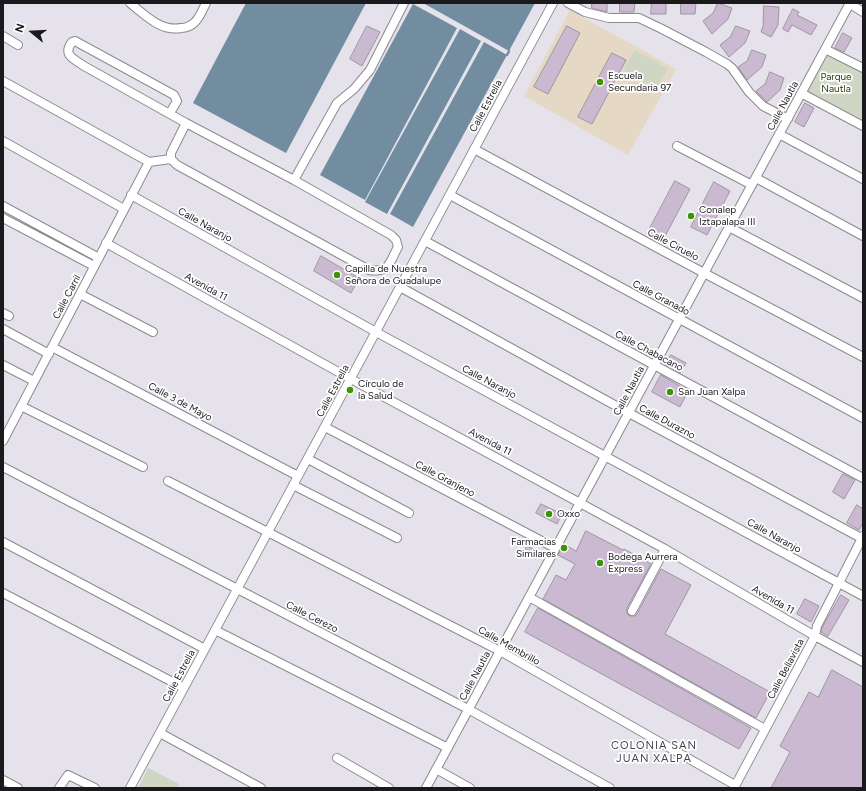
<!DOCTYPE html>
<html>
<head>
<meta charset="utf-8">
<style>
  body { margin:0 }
  #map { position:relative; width:866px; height:791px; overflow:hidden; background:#e5e2ec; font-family:Figtree,sans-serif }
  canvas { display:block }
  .frame { position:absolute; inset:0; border:4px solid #1a191c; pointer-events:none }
  .north { position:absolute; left:12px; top:12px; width:40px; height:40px; -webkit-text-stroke:3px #fff; paint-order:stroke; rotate:288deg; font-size:11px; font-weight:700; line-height:16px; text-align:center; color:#1a191c }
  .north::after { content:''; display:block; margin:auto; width:14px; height:18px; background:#1a191c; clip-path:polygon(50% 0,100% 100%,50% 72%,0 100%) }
</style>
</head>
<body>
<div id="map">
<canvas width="866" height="791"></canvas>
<div class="frame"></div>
<div class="north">N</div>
</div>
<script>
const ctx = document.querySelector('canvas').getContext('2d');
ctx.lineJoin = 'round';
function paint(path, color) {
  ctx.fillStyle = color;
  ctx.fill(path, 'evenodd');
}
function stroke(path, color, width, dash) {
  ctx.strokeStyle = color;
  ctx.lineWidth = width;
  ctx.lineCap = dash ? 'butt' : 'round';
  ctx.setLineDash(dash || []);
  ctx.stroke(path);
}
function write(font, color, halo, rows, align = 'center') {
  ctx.font = font + ' Figtree,sans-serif';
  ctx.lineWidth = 3.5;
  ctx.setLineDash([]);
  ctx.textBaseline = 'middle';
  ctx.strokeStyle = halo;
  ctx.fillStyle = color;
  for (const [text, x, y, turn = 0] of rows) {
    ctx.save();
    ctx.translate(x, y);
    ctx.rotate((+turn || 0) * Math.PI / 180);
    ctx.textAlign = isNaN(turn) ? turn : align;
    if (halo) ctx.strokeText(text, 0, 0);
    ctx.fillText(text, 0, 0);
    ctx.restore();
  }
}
paint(new Path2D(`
  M570,10L676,69L628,155L524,96Z`), '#e5d8c5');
paint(new Path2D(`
  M825,49L863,68V126L801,93Z
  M635,50L668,69L656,89L623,70Z
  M148,768L179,784L178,788H138Z`), '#cfd6c4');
paint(new Path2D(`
  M246,3H366L286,153L193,103Z
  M423,3H535L509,51Z
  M413,4L457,28L365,200L320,175Z
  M460,29L481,41L387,214L365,202Z
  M484,42L507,55L413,227L390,214Z`), '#718d9f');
stroke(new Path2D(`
  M507,55L509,51`), '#718d9f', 2.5);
const building = new Path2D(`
  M592,3H607V12L592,8Z
  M620,3H635L634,12H620Z
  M652,3H666V14H651Z
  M681,3H696L695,14H681Z
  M718,3L732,8L728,19L712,34L703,21L713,13Z
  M764,6L779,7L778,25L771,37L761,32L763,26Z
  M793,9L799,12L797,15L817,25L811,35L792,25L788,32L783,29Z
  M367,26L380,32L362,66L350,59Z
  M567,26L580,33L548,94L534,87Z
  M736,26L750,31L745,43L729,57L720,45L730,37Z
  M843,33L852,38L844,52L835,48Z
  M752,50L766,55L762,67L747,80L738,67L747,61Z
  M612,53L626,60L592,124L578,117Z
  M770,72L784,78L780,90L767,102L756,91L765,84Z
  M805,103L814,108L804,127L795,122Z
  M675,181L690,189L662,242L647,234Z
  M714,182L730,191L707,235L691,227Z
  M321,256L359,278L351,293L314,271Z
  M671,355L686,363L680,373L665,365Z
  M661,375L688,391L680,407L652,392Z
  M843,474L855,480L844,499L833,492Z
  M541,504L562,514L557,524L536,513Z
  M857,505L863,509V523L859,530L847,523Z
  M586,531L623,550L624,549L651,564L627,608V614L630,616H635L637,614L661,569L691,585L665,634L770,692L756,718L543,599L556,575L566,580L575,564L558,555L564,544L576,551Z
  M527,546L539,552L536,559L524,553Z
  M841,595L849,600L828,636L821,632L822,628Z
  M805,599L819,606L811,622L797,614Z
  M538,608L751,728L739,749L525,632Z
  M832,670L863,687V788H771L790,752L780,746L809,692L818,697Z`);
paint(building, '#cbb8d1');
stroke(building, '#9c969e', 1);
const minor = new Path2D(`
  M130,3C145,15 161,32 181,28C186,28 191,26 195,22C200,17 203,9 206,3
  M568,3L585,12L609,18H639L662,29L706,52L727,64L732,68L749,92L763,106L788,119
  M850,4L863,12
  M3,36L18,45
  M825,49L863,68
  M3,81L149,162
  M801,93L863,126
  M170,113L177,101L174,95L75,41L72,42C62,55 74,59 84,66L186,123L294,180
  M186,123L171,153V159L177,165L369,270C390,273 389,263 398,247L396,240L391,235L294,180L337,103L354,89L370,70L404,3
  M779,134L863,179
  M3,141L124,209
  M677,146L752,185
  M474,149L704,273L863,357
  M149,162L171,159
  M756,178L863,236
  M131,195L376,332L863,596
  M450,195L863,418
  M3,206L99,258
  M3,218L94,266
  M729,227L863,298
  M425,241L863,478
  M106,243L351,379L665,549L815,636L863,662
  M400,287L629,413L863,539
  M80,294L153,332
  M3,313L9,316
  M3,329L49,354
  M52,347L298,476
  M3,365L34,381
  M21,406L143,467
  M325,427L555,548
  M3,441L149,162
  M308,459L409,513
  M3,467L468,709L610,788
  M168,481L500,651L735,785
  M293,485L397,538
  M3,542L205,649
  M3,593L184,688
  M529,597L765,729
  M632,611L665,549
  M215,630L448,748
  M160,733L261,788
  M337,758L389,788
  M436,769L470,788
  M3,780L18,788
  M59,788L68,775L95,788
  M130,788L553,3
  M426,788L850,3
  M734,788L815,636L817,626L863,536`);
stroke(minor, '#8c8992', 10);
stroke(minor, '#fff', 8);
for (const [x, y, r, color] of [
  [600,82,4,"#3c9407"],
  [691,216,4,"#3c9407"],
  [337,275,4,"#3c9407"],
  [350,390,4,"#3c9407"],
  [670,392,4,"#3c9407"],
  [549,514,4,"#3c9407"],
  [564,548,4,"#3c9407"],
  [600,563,4,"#3c9407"]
]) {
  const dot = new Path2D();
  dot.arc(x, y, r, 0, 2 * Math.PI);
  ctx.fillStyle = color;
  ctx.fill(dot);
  stroke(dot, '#fff', 1.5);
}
write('10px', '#1a191c', '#fff', [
  ["Escuela",608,76],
  ["Secundaria 97",608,88],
  ["Conalep",699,210],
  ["Iztapalapa III",699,222],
  ["Capilla de Nuestra",345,269],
  ["Señora de Guadalupe",345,281],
  ["Círculo de",358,384],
  ["la Salud",358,396],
  ["San Juan Xalpa",678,392],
  ["Oxxo",557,514],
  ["Farmacias",556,542,"right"],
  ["Similares",556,554,"right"],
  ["Bodega Aurrera",608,557],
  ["Express",608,569]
], 'left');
write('10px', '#303c0d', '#fff', [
  ["Parque",836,77],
  ["Nautla",836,89]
]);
write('10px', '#1a191c', '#fff', [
  ["Calle Estrella",486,106,-62],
  ["Calle Nautla",783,106,-62],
  ["Calle Naranjo",205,225,29],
  ["Calle Ciruelo",673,245,28],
  ["Avenida 11",206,287,29],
  ["Calle Carril",67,297,-62],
  ["Calle Granado",661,298,28],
  ["Calle Chabacano",649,351,28],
  ["Calle Naranjo",489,382,28],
  ["Calle Estrella",333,391,-62],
  ["Calle Nautla",629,391,-62],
  ["Calle 3 de Mayo",180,402,28],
  ["Calle Durazno",667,422,28],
  ["Avenida 11",490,442,28],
  ["Calle Granjeno",445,479,28],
  ["Calle Naranjo",774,536,29],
  ["Avenida 11",773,600,30],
  ["Calle Cerezo",312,617,27],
  ["Calle Membrillo",509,646,29],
  ["Calle Bellavista",786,669,-62],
  ["Calle Estrella",179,676,-62],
  ["Calle Nautla",475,676,-62]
]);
ctx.letterSpacing = '1px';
write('11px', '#47444c', '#fff', [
  ["COLONIA SAN",654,746],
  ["JUAN XALPA",654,759]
]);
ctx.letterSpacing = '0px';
</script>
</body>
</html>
